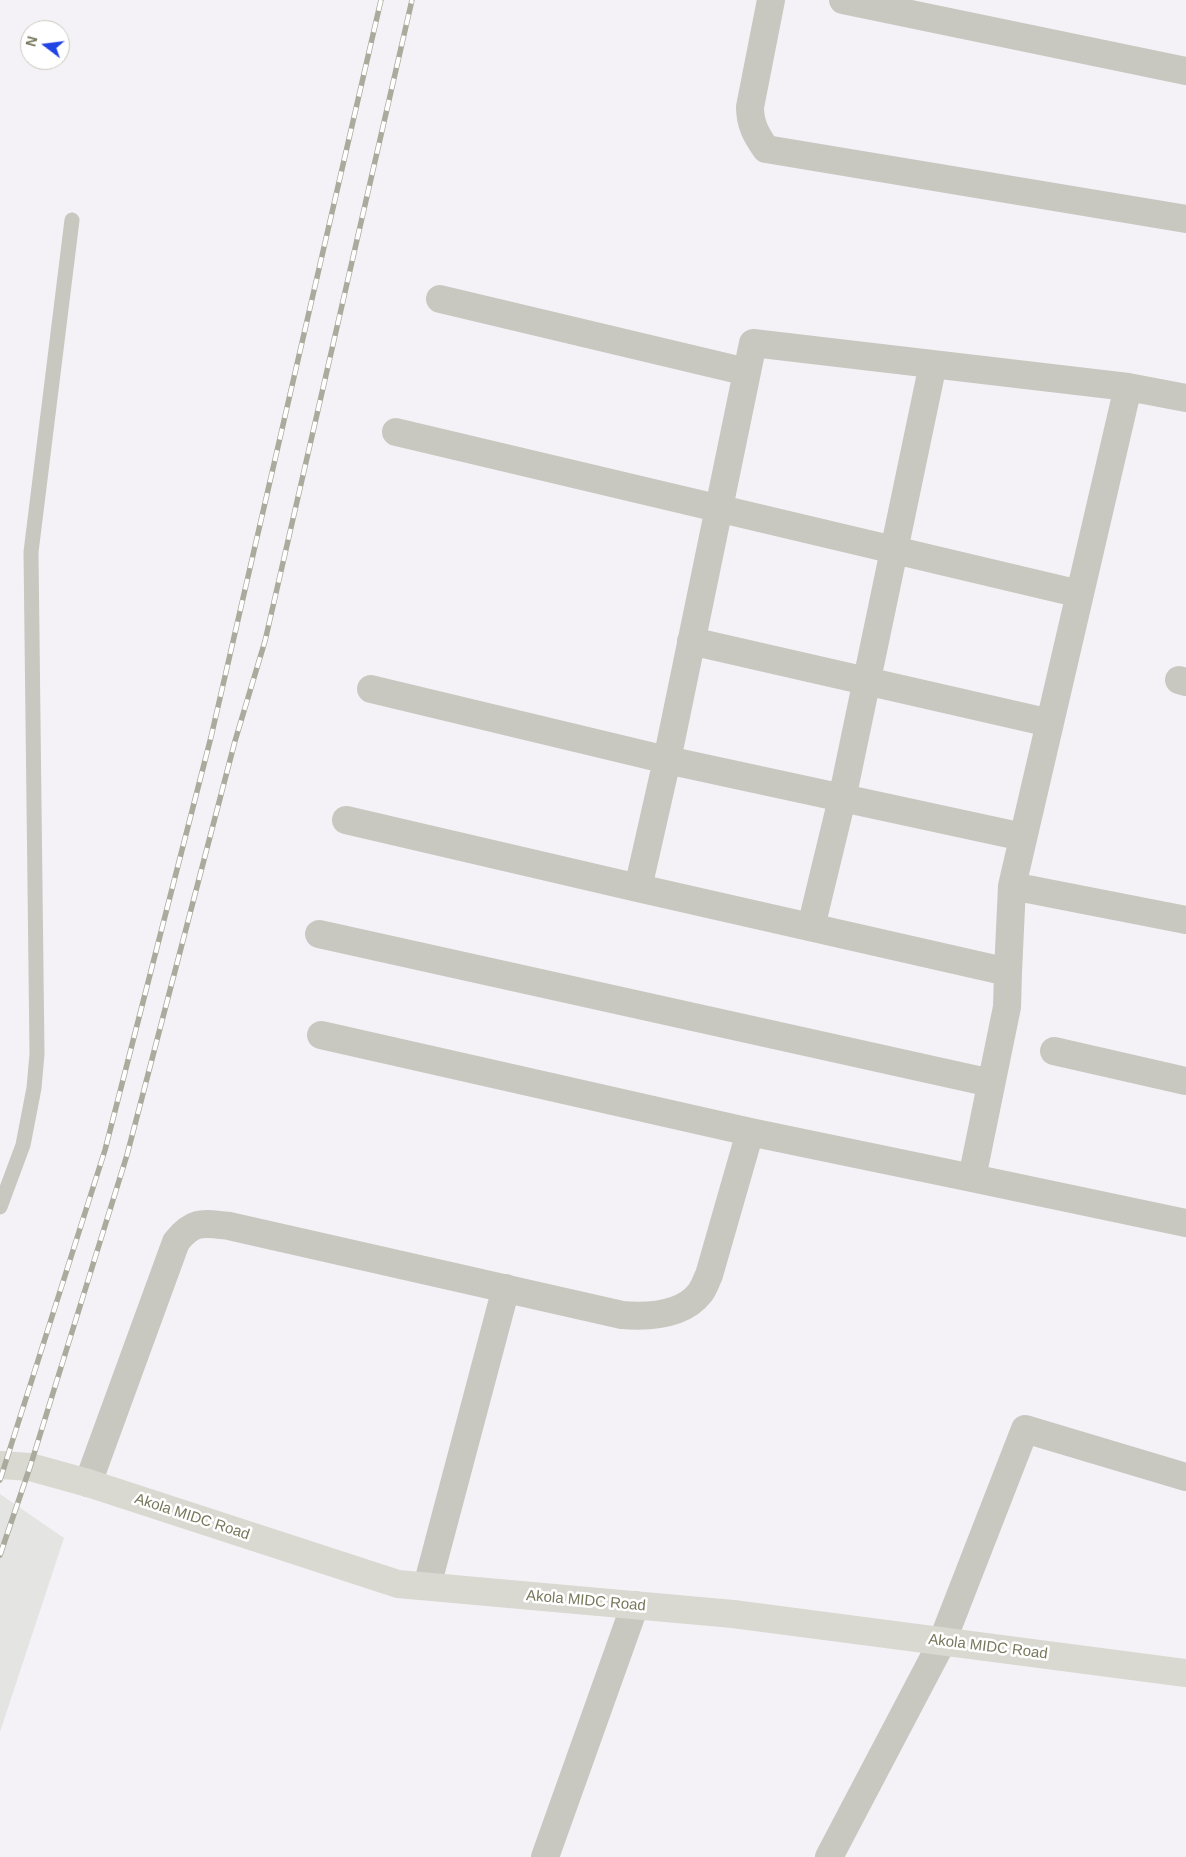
<!DOCTYPE html>
<html>
<head>
<meta charset="utf-8">
<style>
  body { margin:0 }
  #map { position:relative; width:1186px; height:1857px; overflow:hidden; background:#f4f2f6; font-family:Arial,sans-serif }
  canvas { display:block }
  .north { position:absolute; left:20px; top:20px; width:50px; height:50px; box-sizing:border-box; background:#fff; border:1px solid #c9c9be; border-radius:50%; rotate:285deg; font-size:14px; font-weight:700; line-height:20px; text-align:center; color:#77785c }
  .north::after { content:''; display:block; margin:auto; width:18px; height:22px; background:#2344e5; clip-path:polygon(50% 0,100% 100%,50% 72%,0 100%) }
</style>
</head>
<body>
<div id="map">
<canvas width="1186" height="1857"></canvas>
<div class="north">N</div>
</div>
<script>
const ctx = document.querySelector('canvas').getContext('2d');
ctx.lineJoin = 'round';
function paint(path, color) {
  ctx.fillStyle = color;
  ctx.fill(path, 'evenodd');
}
function stroke(path, color, width, dash) {
  ctx.strokeStyle = color;
  ctx.lineWidth = width;
  ctx.lineCap = dash ? 'butt' : 'round';
  ctx.setLineDash(dash || []);
  ctx.stroke(path);
}
function write(font, color, halo, rows, align = 'center') {
  ctx.font = font + ' Arial,sans-serif';
  ctx.lineWidth = 5;
  ctx.setLineDash([]);
  ctx.textBaseline = 'middle';
  ctx.strokeStyle = halo;
  ctx.fillStyle = color;
  for (const [text, x, y, turn = 0] of rows) {
    ctx.save();
    ctx.translate(x, y);
    ctx.rotate((+turn || 0) * Math.PI / 180);
    ctx.textAlign = isNaN(turn) ? turn : align;
    if (halo) ctx.strokeText(text, 0, 0);
    ctx.fillText(text, 0, 0);
    ctx.restore();
  }
}
paint(new Path2D(`
  M0,1494L64,1538L0,1732Z`), '#e4e4e3');
stroke(new Path2D(`
  M0,1207L23,1145L34,1088L37,1054L31,552L72,220`), '#c8c8c1', 15);
stroke(new Path2D(`
  M771,0L750,107C750,124 756,135 766,149L1186,219
  M843,0L1186,71
  M440,299L747,372
  M753,343L1128,387L1012,886L1008,972L638,888L667,760Z
  M1128,387L1186,398
  M396,432L1080,594
  M691,641L1050,723
  M1179,680L1186,682
  M371,689L667,760L1023,837
  M346,820L638,888
  M1012,886L1186,920
  M811,927L842,799L933,364
  M319,934L991,1083
  M1008,972L1007,1007L972,1178L1186,1223
  M321,1035L750,1132L972,1178
  M1054,1051L1186,1081
  M88,1483L176,1242C193,1220 203,1223 229,1226L622,1315C648,1317 683,1315 700,1293C704,1288 706,1281 709,1275L750,1132
  M427,1586L506,1288
  M545,1857L635,1605
  M829,1857L942,1642L1025,1429L1186,1477`), '#c8c8c1', 28);
stroke(new Path2D(`
  M0,1465L30,1467L88,1483L398,1584L733,1614L1186,1673`), '#d9d9d1', 28);
const rail = new Path2D(`
  M0,1480L105,1150L211,737L381,0
  M0,1555L30,1467L127,1155L235,741L265,641L412,0`);
stroke(rail, '#aaab9d', 5.5);
stroke(rail, '#fff', 4, [11]);
write('15px', '#77785c', '#fff', [
  ["Akola MIDC Road",192,1517,18],
  ["Akola MIDC Road",586,1601,5],
  ["Akola MIDC Road",988,1647,7]
]);
</script>
</body>
</html>
